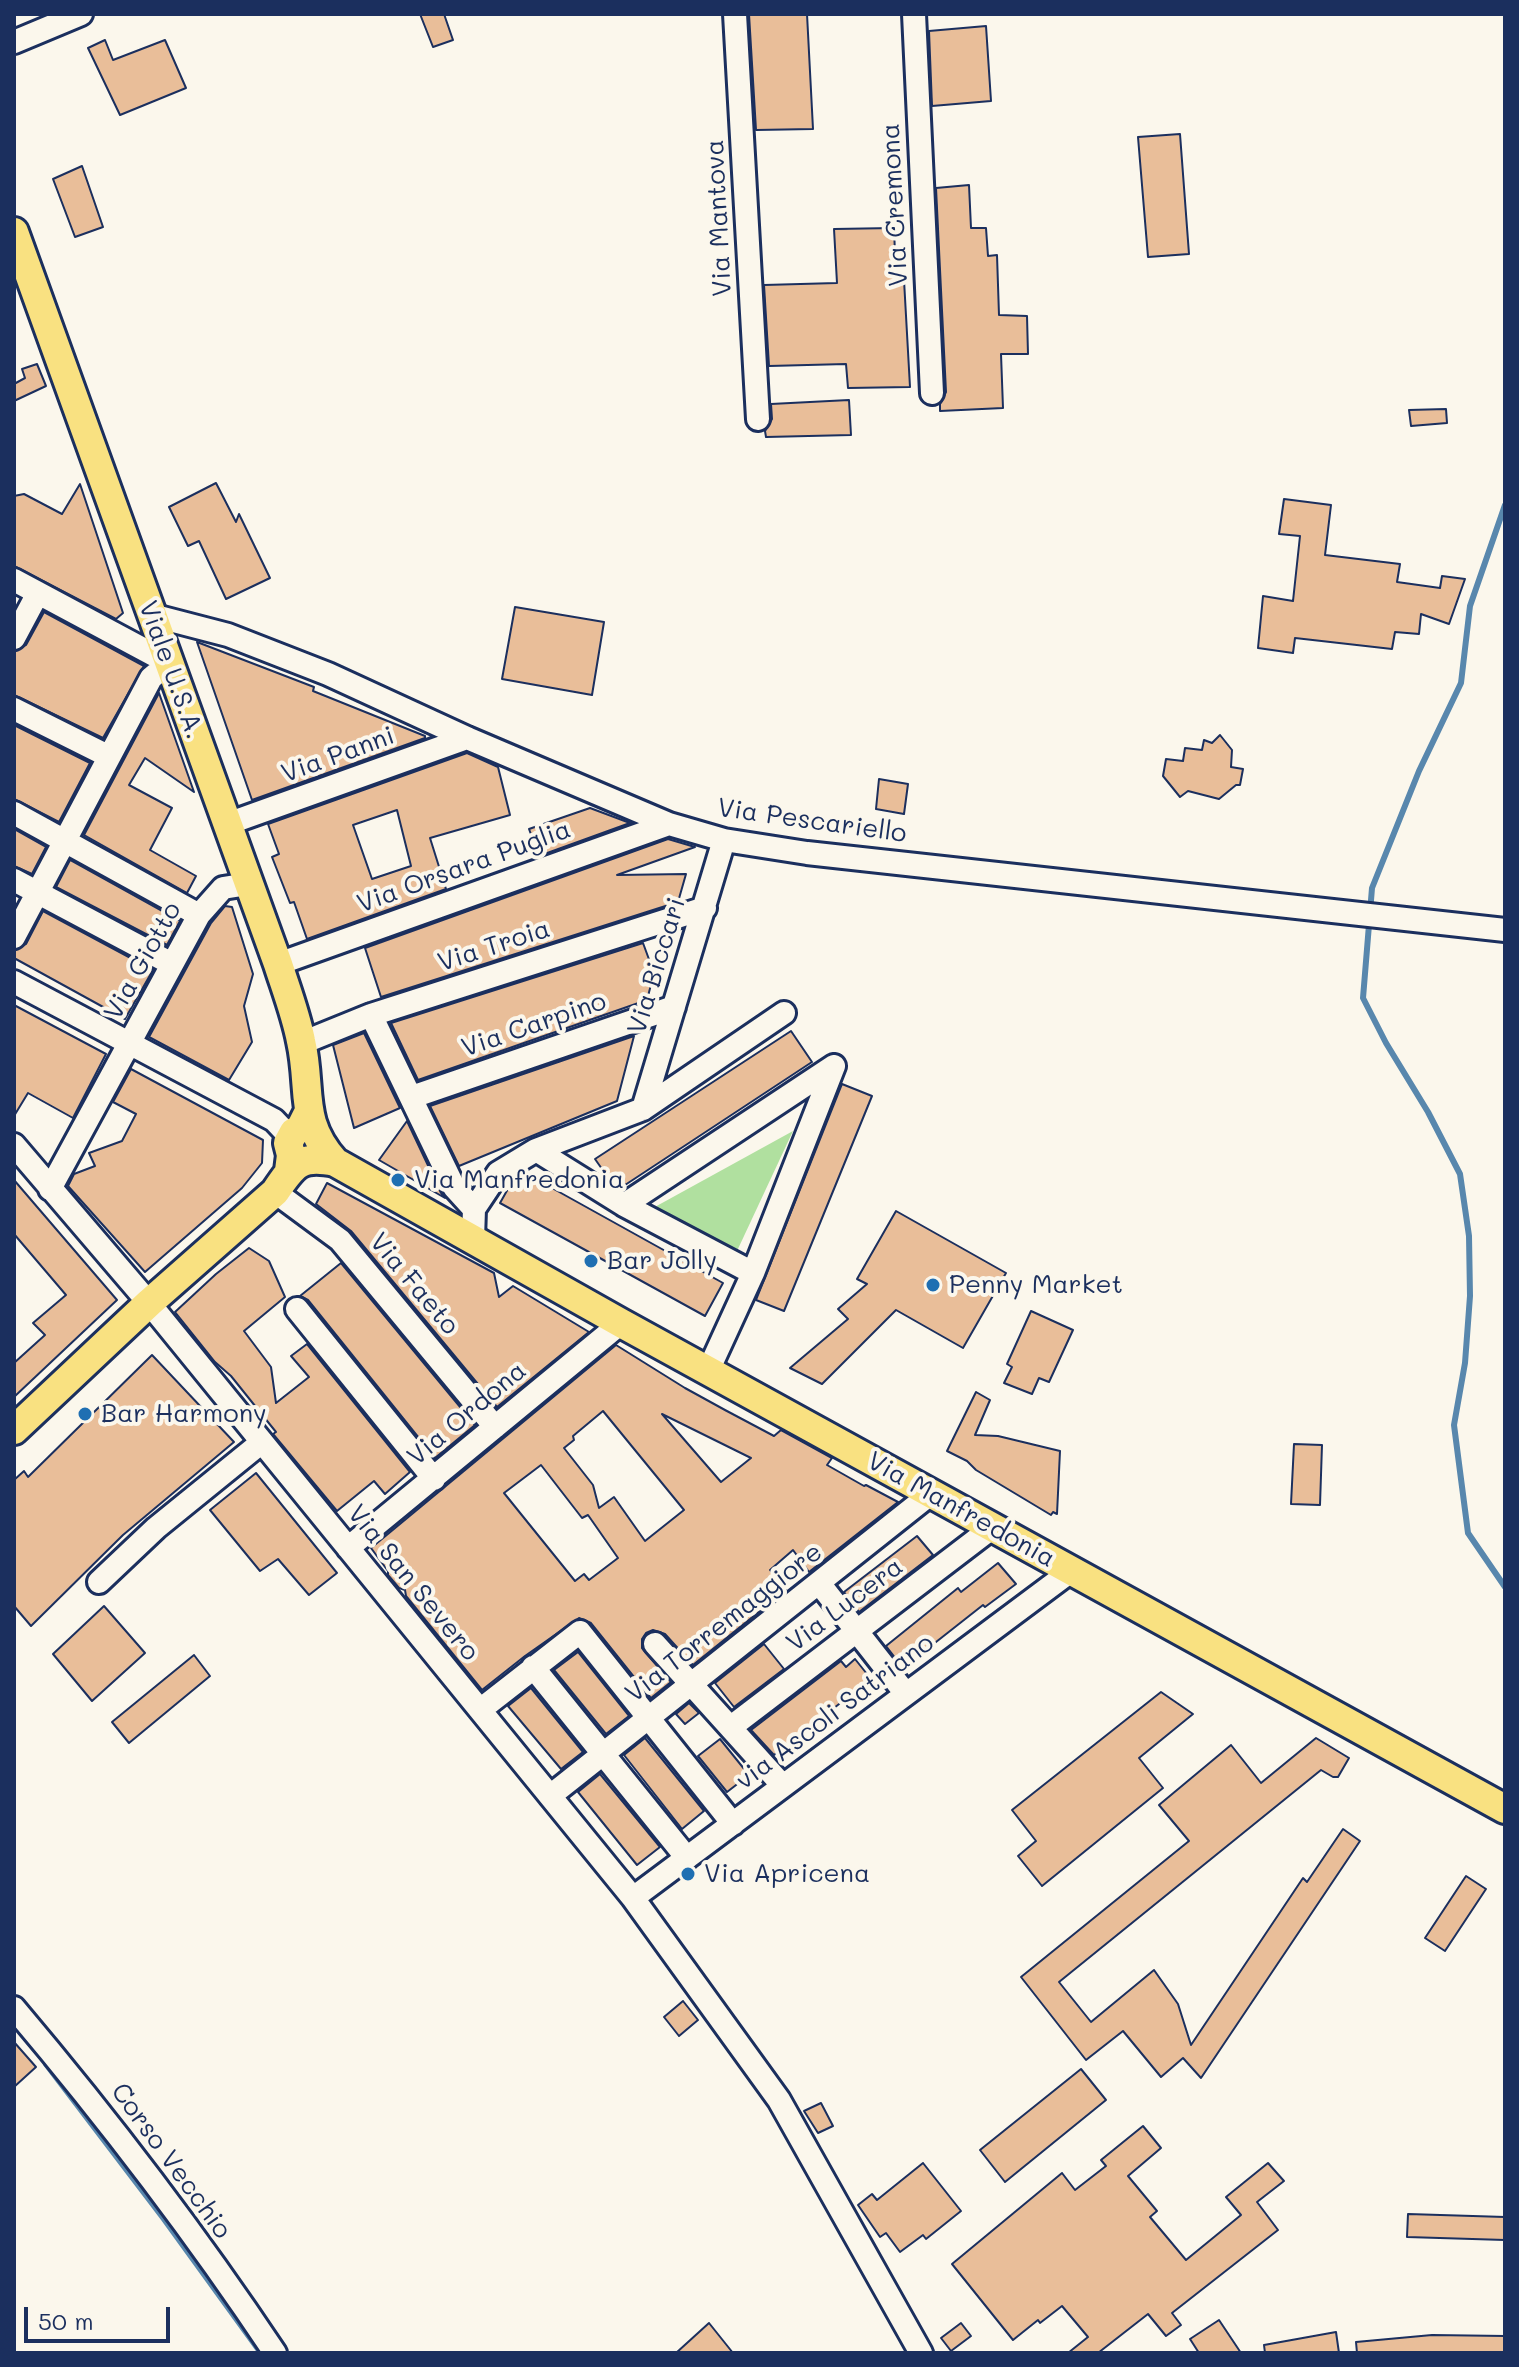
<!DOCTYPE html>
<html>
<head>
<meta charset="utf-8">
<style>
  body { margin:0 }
  #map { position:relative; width:1519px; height:2367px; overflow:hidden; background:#fbf7ec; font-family:Mali,sans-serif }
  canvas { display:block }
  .frame { position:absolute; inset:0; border:16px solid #1b2f5e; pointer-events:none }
  .scale { position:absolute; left:24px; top:2307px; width:146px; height:36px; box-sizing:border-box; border:4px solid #1b2f5e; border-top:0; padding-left:10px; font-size:24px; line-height:28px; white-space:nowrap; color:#1b2f5e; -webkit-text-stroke:6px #fbf7ec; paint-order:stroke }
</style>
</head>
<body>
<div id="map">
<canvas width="1519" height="2367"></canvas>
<div class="frame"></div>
<div class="scale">50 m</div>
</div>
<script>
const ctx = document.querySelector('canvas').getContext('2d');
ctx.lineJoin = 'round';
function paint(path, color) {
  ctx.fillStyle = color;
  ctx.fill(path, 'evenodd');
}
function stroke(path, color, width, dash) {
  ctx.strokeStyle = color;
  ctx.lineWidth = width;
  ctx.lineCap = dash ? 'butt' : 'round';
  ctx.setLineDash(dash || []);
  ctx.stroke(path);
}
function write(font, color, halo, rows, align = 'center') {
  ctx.font = font + ' Mali,sans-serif';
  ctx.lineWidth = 8;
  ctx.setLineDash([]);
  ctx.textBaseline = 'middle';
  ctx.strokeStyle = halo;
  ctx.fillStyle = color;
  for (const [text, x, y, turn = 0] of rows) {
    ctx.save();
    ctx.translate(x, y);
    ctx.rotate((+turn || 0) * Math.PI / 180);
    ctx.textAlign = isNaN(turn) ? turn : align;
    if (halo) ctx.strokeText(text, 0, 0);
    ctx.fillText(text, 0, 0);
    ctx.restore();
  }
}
paint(new Path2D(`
  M793,1131L737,1251L653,1208Z`), '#b0e09f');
stroke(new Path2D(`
  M1505,505L1470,606L1461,683L1419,771L1372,888L1363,998L1386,1043L1428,1112L1460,1174L1469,1236L1470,1296L1465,1363L1454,1425L1468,1533L1505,1587
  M46,2064L164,2219L261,2353`), '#5887ad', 6);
const building = new Path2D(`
  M420,14H444L453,40L433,47Z
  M749,14H807L813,129L756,130Z
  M986,26L991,101L932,106L929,31Z
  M105,40L113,60L165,40L186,88L120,115L88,48Z
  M1180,134L1189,254L1148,257L1138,137Z
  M82,166L103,227L75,237L53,179Z
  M969,185L971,228H986L988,256L997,255L999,315L1027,316L1028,354H1001L1003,408L940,411V404L946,392L936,188Z
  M894,228L896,280H904L910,387L848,388L846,364L769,366L764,285L837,283L834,229Z
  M37,364L46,386L14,401V384L25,378L22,369Z
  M849,400L851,435L766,437L765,431L772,419L771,404Z
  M1446,409L1447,423L1411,426L1409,410Z
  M216,483L236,522L239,514L270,578L226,599L199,541L188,546L169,507Z
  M80,484L123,613L116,619L14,566V496L24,494L62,514Z
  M1284,499L1331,505L1325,555L1400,564L1397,582L1440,588L1442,576L1465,579L1449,624L1421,614L1419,634L1395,632L1392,649L1295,638L1293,653L1258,648L1263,596L1293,601L1300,536L1279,534Z
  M515,607L604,622L592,695L502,679Z
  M44,612L144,666L103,738L14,695V652L26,645Z
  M197,642L314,687L313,691L425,736V738L252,800Z
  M159,693L194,792L145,758L129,785L172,808L150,850L196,876L187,893L84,835Z
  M14,725L90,763L59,822L14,799Z
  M1220,735L1232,750L1231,767L1243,769L1240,785H1236L1219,799L1188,791L1180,797L1163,776L1166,759L1183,761L1185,748L1202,750L1204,740L1212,743Z
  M467,753L498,767L510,815L430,838L446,889L307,939L294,902L290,903L272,857L279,854L268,824ZM397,810L411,866L372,879L353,825Z
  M879,779L908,784L904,814L876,809Z
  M590,808L630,823L539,856L529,829Z
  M14,829L46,847L32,874L14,866Z
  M668,839L695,847L617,875L686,874L678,902L381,997L365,948Z
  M70,860L180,921L167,945L56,887Z
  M225,906L232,907L253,974L244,1006L252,1042L229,1080L149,1037L211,923Z
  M43,911L153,970L125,1019L14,958V951L26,944Z
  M643,943L654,973L647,1000L418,1080L391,1023Z
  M14,1005L106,1054L73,1118L28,1093L14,1116Z
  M791,1031L812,1062L622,1187L609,1179L595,1159Z
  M364,1033L400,1108L354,1128L333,1045Z
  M634,1036L617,1101L459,1166L430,1106Z
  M131,1069L263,1140L262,1163L242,1188L145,1272L68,1186L74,1174L95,1166L89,1153L122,1141L136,1114L113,1102Z
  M842,1084L872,1096L784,1311L756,1300Z
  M407,1121L441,1193L445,1198L379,1160Z
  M525,1173L723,1283L705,1316L500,1203L513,1180Z
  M14,1180L117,1300L14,1397V1363L45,1335L33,1323L66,1295L14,1234Z
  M327,1183L494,1273L499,1297L513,1286L589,1332L497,1407L351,1231L316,1204Z
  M896,1211L1006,1273L963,1348L896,1310L822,1384L790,1368L848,1319L838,1309L867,1284L857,1279Z
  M249,1248L269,1261L285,1297L244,1331L271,1367L276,1403L309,1377L291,1356L307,1344L410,1472L385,1494L374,1481L337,1511L273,1434L276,1432L231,1376L215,1362L175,1312L216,1274Z
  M341,1263L475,1425L435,1458L308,1300L300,1296Z
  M1031,1311L1073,1330L1049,1382L1039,1378L1032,1394L1004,1383L1012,1367L1007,1364Z
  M616,1345L685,1388L725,1410L774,1436L781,1430L832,1458L827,1465L864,1486L866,1485L898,1502L809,1572L793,1550L770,1570L786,1590L693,1665L665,1634L653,1630L646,1633L642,1639V1648L671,1682L651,1698L591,1623L579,1618L525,1656L482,1690L406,1596L405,1590L399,1588L388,1575V1571L371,1548ZM603,1411L684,1510L645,1541L614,1497L599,1508L593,1485L564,1448L574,1440L573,1436ZM662,1414L751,1458L721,1482ZM541,1465L582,1518L588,1515L618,1558L589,1580L584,1574L575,1581L504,1493Z
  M152,1355L234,1442L123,1535L31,1626L14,1606V1480L24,1471L28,1477Z
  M976,1392L990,1400L975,1435L998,1436L1060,1451L1057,1514L1053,1512L1051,1515L976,1470L967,1461L947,1451Z
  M1294,1444L1322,1445L1320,1505L1291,1504Z
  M256,1473L337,1573L309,1595L278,1559L260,1571L210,1510Z
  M917,1536L933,1555L859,1612L844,1592Z
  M998,1563L1016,1584L985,1607L983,1605L903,1668L886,1646L958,1588L961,1592Z
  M104,1606L145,1653L92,1701L53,1654Z
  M764,1644L784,1669L734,1707L715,1683Z
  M578,1652L629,1716L606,1734L554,1670Z
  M194,1655L210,1676L129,1743L112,1722Z
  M855,1659L871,1679L774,1755L751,1730L841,1661L846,1667Z
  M531,1688L583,1752L561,1769L508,1706Z
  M1161,1692L1193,1714L1139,1758L1163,1788L1042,1886L1018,1856L1036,1841L1012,1810Z
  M689,1703L699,1713L685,1724L676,1714Z
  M645,1738L704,1811L682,1829L624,1755Z
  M1316,1738L1349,1758L1338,1777H1333L1321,1770L1059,1982L1091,2022L1154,1970L1178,2004L1191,2045L1303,1878L1307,1882L1343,1829L1360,1841L1201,2078L1183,2058L1161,2077L1123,2031L1086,2060L1021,1977L1189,1841L1159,1805L1231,1745L1261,1783Z
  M720,1739L749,1775L727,1792L698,1756Z
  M600,1774L660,1847L637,1865L578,1792Z
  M1466,1876L1486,1889L1445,1951L1425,1938Z
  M683,2001L698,2020L679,2036L664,2017Z
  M14,2042L36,2067L14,2087Z
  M1081,2069L1106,2100L1005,2182L980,2150Z
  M821,2103L833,2126L818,2133L804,2111Z
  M1143,2126L1161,2148L1128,2176L1157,2211L1150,2217L1186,2260L1241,2215L1226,2197L1268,2163L1284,2181L1257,2202L1278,2230L1172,2313L1181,2325L1166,2336L1148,2314L1098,2353H1068L1088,2337L1062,2306L1040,2323L1038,2320L1013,2340L952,2264L1062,2173L1075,2190L1106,2166L1101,2160Z
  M923,2163L961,2211L926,2239L923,2235L900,2252L886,2233L880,2237L858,2205L872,2194L877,2200Z
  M1408,2214L1505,2217V2240L1407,2237Z
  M1219,2320L1241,2353H1199L1190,2339Z
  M709,2323L733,2353H676Z
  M961,2323L971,2336L951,2351L941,2338Z
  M1336,2332L1339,2353H1265L1264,2345Z
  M1432,2335L1505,2336V2353H1357L1356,2342Z`);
paint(building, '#e9be99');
stroke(building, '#1b2f5e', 2);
const minor = new Path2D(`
  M735,14L758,419
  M914,14L932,393
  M14,42L81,14
  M14,580L169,663L151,678L14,937
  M151,615L228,635L328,674L467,738L669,824L724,840L807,853L1505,930
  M14,638L38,593
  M14,709L108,756
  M14,813L199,915
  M227,824L467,738
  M14,880L172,964
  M278,964L669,824
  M14,982L274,1120L290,1137
  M371,1015L454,1187L474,1209
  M302,1043L371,1015L705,908
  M412,1097L674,1007
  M643,1109L724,840
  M14,1145L149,1303L633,1898L779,2100L921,2353
  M536,1150L624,1205L753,1273L834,1066
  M50,1189L199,915L223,888L248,884
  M275,1192L340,1240L495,1427
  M624,1205L834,1066
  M473,1239L474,1209L498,1173L536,1150L643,1109L784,1013
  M297,1309L434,1479
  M708,1371L753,1273
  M348,1548L621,1323
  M99,1582L156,1528L262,1442
  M819,1583L906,1694
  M655,1644L783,1786
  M533,1667L687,1858
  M480,1710L580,1632L733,1824
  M731,1727L993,1527
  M550,1796L933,1492
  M633,1898L1071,1571
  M14,2008C107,2118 195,2233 275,2353`);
const major = new Path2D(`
  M14,232L278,964C286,989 296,1015 301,1041C312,1090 298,1121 335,1162L621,1323L1505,1809
  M289,1171L291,1155L288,1143L294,1132L300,1129L308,1113
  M14,1430L149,1303L275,1192C294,1164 300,1155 335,1162`);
stroke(minor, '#1b2f5e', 28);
stroke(major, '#1b2f5e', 34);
stroke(minor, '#fbf7ec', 22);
stroke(major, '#f9e181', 28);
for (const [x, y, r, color] of [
  [398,1180,8,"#1f6fb2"],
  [591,1261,8,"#1f6fb2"],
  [933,1285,8,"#1f6fb2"],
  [85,1414,8,"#1f6fb2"],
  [688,1874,8,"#1f6fb2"]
]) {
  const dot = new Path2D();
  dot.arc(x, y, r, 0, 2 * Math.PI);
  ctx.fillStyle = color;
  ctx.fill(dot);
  stroke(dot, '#fbf7ec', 3);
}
write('26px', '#1b2f5e', '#fbf7ec', [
  ["Via Cremona",895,205,-93],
  ["Via Mantova",719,218,-93],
  ["Viale U.S.A.",171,670,70],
  ["Via Panni",338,755,-20],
  ["Via Pescariello",812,821,8],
  ["Via Orsara Puglia",464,867,-20],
  ["Via Troia",494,946,-18],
  ["Via Giotto",143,961,-61],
  ["Via Biccari",657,966,-73],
  ["Via Carpino",534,1025,-19],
  ["Via Faeto",414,1284,50],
  ["Via Ordona",467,1414,-40],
  ["Via Manfredonia",961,1510,29],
  ["Via San Severo",413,1583,51],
  ["Via Lucera",845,1605,-37],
  ["Via Torremaggiore",724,1623,-38],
  ["via Ascoli Satriano",835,1712,-37],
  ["Corso Vecchio",171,2161,54]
]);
write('26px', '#1b2f5e', '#fbf7ec', [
  ["Via Manfredonia",414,1180],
  ["Bar Jolly",607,1261],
  ["Penny Market",949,1285],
  ["Bar Harmony",101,1414],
  ["Via Apricena",704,1874]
], 'left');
</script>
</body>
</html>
